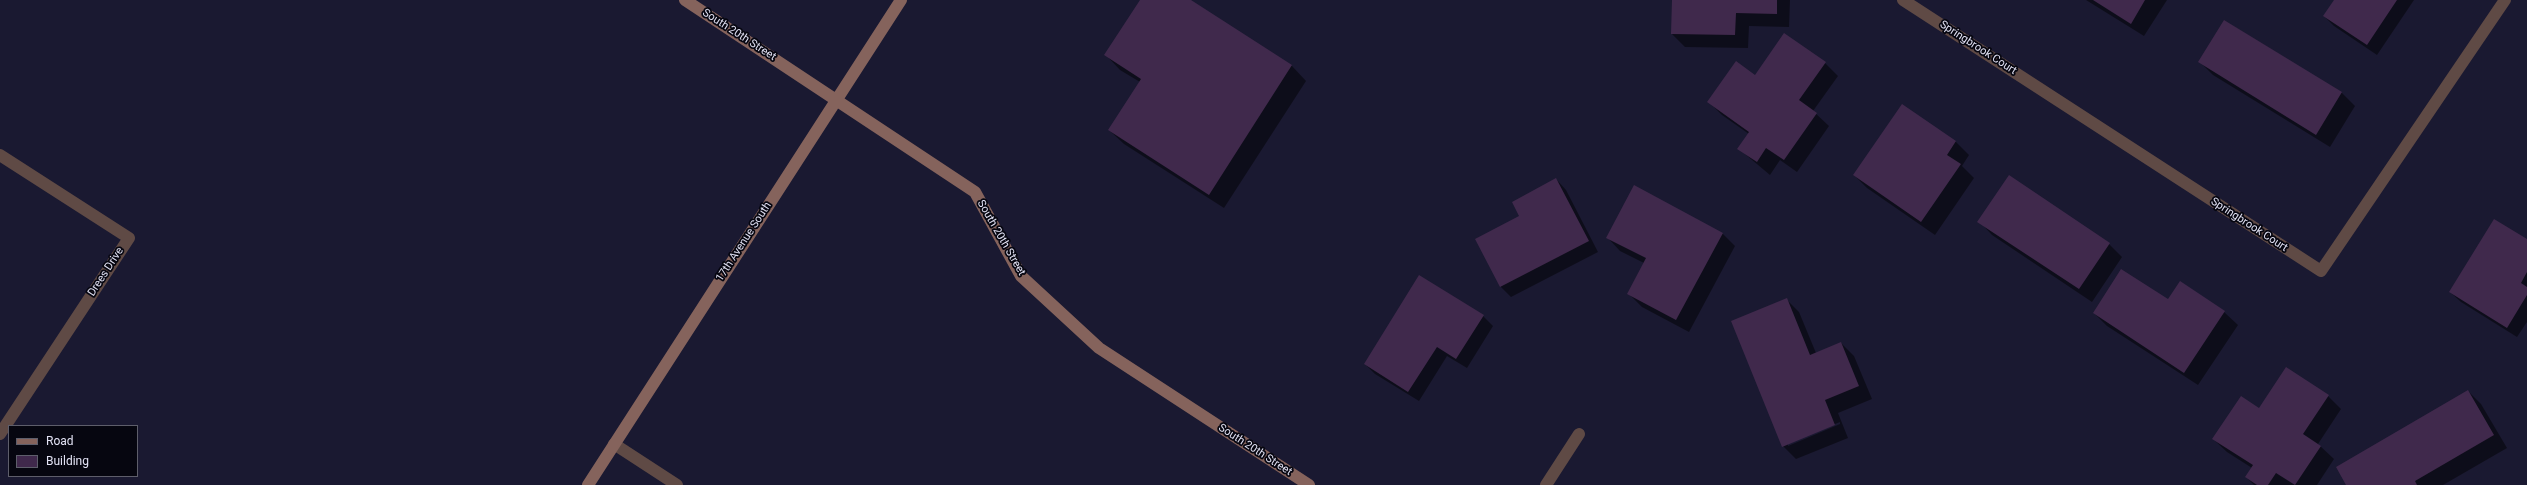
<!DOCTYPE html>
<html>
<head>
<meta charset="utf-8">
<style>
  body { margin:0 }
  #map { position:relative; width:2527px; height:485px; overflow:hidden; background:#1a1931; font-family:Roboto,sans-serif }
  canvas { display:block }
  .legend { position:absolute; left:8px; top:425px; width:130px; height:52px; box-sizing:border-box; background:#060610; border:1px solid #5e5e6b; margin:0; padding:5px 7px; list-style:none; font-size:12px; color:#e2e2f4 }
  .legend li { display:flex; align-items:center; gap:8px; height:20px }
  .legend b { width:20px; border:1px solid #5e5e6b }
</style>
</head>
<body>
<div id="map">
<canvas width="2527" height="485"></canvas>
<ul class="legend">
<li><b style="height:5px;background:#85635c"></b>Road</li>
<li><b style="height:11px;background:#40294c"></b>Building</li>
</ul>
</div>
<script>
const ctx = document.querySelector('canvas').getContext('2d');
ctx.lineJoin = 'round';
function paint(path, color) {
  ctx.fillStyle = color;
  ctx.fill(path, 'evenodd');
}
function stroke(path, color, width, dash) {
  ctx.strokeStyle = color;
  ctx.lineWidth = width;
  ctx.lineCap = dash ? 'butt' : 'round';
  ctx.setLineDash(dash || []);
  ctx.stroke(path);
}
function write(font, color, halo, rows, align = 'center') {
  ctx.font = font + ' Roboto,sans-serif';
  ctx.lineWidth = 3.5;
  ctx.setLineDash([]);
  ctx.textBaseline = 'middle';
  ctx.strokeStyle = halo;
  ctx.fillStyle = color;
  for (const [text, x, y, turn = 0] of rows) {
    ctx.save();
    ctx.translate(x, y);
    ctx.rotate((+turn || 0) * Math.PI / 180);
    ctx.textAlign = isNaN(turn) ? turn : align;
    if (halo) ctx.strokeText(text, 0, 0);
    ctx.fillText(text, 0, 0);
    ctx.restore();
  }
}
paint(new Path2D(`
  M1141,0H1189L1292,66L1306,81L1224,208L1124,144L1109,130L1140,82L1120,70L1106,55Z
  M1673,0H1790L1789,27L1749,26L1748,48L1685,47L1672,34Z
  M2086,0H2167L2144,36Z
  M2335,0H2414L2377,55L2334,26L2324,16Z
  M2225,21L2342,93L2355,106L2330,147L2213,75L2200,62Z
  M1825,63L1838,76L1813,111L1829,126L1797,172L1780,160L1770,175L1739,149L1749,134L1722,115L1709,102L1755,76Z
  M1902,105L1956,142L1969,155L1962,166L1974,178L1935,235L1867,188L1854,175Z
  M2009,176L2109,244L2122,257L2092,302L1992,235L1979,221Z
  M1556,179L1566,190L1598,252L1511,297L1500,286L1520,216Z
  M1722,233L1735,246L1689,332L1642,307L1628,293L1644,263L1620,251L1607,237Z
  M2527,241V322L2517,337L2461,302L2450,292Z
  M1786,299L1799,312L1816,353L1841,343L1854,356L1872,399L1838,413L1848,438L1796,459L1783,446ZM1840,422V424L1788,446V443Z
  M2169,301L2224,312L2238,325L2198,385L2107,326L2094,313Z
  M1483,316L1493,326L1467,368L1447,356L1419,401L1375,374L1365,364Z
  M2468,391L2481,404L2507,448L2443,485H2348Z
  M2328,396L2341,409L2318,444L2334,459L2317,485H2254L2246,477L2252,468L2227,452L2213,439L2259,409Z`), '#0007');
paint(new Path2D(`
  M1140,0H1191L1292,65L1209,195L1108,130L1141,79L1104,55Z
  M1672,0H1777V14L1736,13L1735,35L1671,34Z
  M2093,0H2145L2131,24Z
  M2334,0H2397L2367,45L2323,16Z
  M2224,20L2342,92L2316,135L2198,62Z
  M1784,33L1826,62L1799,100L1817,113L1784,160L1766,148L1757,162L1737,149L1749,132L1707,102L1736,61L1755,75Z
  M1902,104L1956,141L1947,155L1961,164L1921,222L1853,175Z
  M2009,175L2110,243L2079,289L1977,222Z
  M1556,178L1589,241L1500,287L1475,239L1519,216L1512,202Z
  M1634,185L1723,233L1676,320L1627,294L1646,258L1606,238Z
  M2494,219L2527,239V272L2521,283L2527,287V295L2507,328L2449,292Z
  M2121,269L2168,299L2180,281L2225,311L2184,373L2093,313Z
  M1419,275L1484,315L1456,359L1437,347L1408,392L1364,364Z
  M1787,298L1810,355L1841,342L1859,386L1825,400L1835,425L1782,447L1731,321Z
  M2286,367L2329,395L2303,434L2321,446L2295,485L2276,473L2268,485H2257L2245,477L2253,465L2212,439L2241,396L2259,408Z
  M2468,390L2494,435L2415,481L2417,485H2346L2336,467Z`), '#40294c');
stroke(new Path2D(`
  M614,444L677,485`), '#5f4a45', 12);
stroke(new Path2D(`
  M1903,0L2321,271L2505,0
  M0,155L129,238L0,434
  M1546,485L1579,434`), '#5f4a45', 12);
stroke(new Path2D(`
  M685,0L975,192L1021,276L1099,348L1309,485
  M588,485L901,0`), '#85635c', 12);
write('11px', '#e2e2f4', '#060610', [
  ["South 20th Street",739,35,33],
  ["Springbrook Court",1978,48,33],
  ["Springbrook Court",2249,225,33],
  ["South 20th Street",1001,238,60],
  ["17th Avenue South",744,242,-57],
  ["Drees Drive",106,272,-57],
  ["South 20th Street",1255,450,33]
]);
</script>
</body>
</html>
